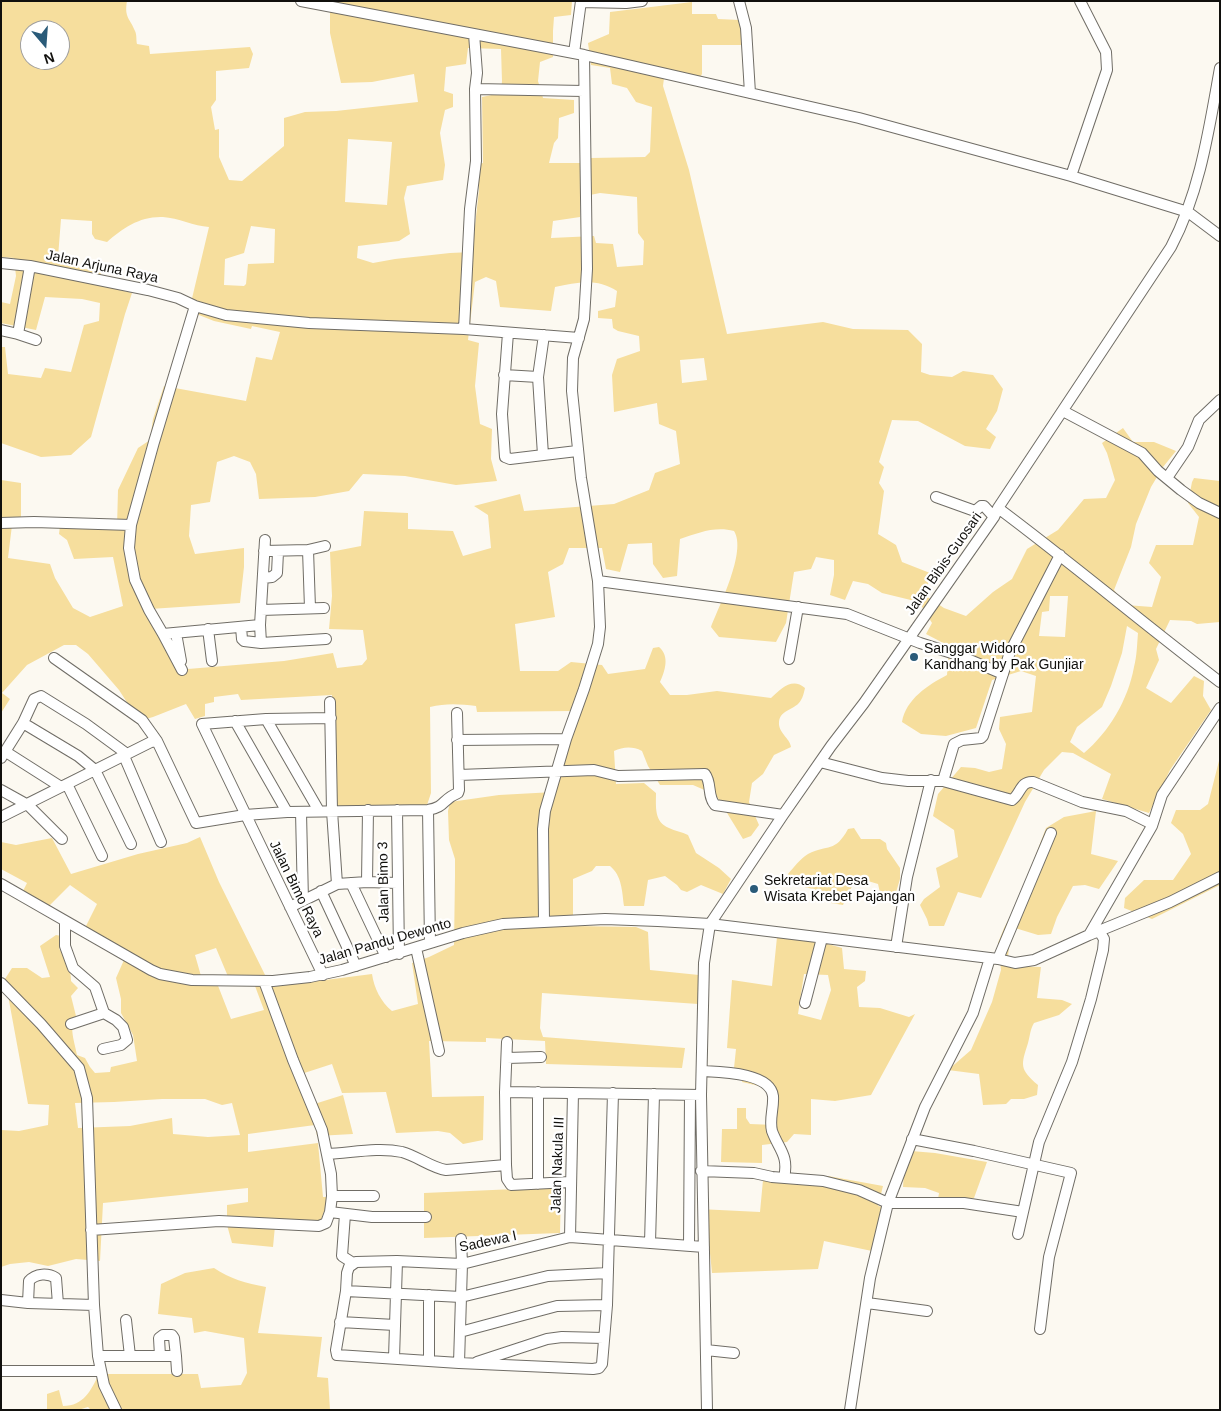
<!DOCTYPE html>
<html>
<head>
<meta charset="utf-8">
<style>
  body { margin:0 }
  #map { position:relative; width:1221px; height:1411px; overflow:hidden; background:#fcf9f1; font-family:Helvetica,sans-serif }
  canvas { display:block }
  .frame { position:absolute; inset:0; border:2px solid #11100d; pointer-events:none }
  .north { position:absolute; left:20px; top:20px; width:50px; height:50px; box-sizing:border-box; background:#fff; border:1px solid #a09f9e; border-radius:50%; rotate:162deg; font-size:14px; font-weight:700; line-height:20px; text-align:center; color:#11100d }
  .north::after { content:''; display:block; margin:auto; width:18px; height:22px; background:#2a5b79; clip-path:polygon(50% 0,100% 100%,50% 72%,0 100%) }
</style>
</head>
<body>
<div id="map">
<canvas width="1221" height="1411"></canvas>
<div class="frame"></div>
<div class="north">N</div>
</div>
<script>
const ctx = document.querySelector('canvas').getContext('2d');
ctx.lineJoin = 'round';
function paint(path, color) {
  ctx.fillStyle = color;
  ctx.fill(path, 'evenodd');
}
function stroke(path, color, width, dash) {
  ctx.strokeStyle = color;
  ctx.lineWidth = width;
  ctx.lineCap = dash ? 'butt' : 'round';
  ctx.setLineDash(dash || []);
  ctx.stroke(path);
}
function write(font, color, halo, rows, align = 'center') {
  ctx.font = font + ' Helvetica,sans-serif';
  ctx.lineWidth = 4.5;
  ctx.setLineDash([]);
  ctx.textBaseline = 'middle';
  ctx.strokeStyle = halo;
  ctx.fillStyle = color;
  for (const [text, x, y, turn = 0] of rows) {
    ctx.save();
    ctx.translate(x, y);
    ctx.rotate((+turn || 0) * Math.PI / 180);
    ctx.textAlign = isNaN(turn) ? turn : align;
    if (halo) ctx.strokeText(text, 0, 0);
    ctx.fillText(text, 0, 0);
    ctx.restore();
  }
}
paint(new Path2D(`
  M1,1H127C124,18 130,18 135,31C137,35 136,40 137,44L149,46L150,54L250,47L253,54L249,68L216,71V100L211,107L215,130L219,129V157L229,180L242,181L284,146V118L305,112L336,111L418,102L414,74L372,82L341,83L330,33V1H572L571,15L554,17L553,31V57L540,62L538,81L543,98L574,100V113L559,118L558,138L554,143L549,163H590L591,158L645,157L650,152L652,107L636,102L627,88L612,84L610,68L591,65L588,43L609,34L610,12L692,2V14H716L718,19L740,20L742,45H702V74L694,86L664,78L663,86L689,170L727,334L823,322L853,329L908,330L922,344L921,372L930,375L952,377L963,371L993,375L1003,389L997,411L986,429L996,437L990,449L965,446L918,421L892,420L879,462L884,467L879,483L884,491L878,534L896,545L902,562L930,573L926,596L944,608L966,616L993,592L1012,579L1027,549L1058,530L1084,499L1106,498L1115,480L1107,453L1102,443L1123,428L1133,442H1154L1176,451L1163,467L1151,487L1136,524L1131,547L1114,590L1126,605L1152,607L1161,577L1149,563L1156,545H1193L1199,517L1188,503L1192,482L1194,478L1220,481V622L1197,624L1191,621L1170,620L1156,649L1159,660L1146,688L1171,703L1194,676L1204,681L1203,696L1211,710L1170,770L1149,813L1102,799L1111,774L1073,753L1062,752L1044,770L1025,802L981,898L958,892L944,926H929L927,919L920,905L924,899L940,887L936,868L958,857L954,830L933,816L938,794L961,767L975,768L989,772L1002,769L1006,744L999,729L1000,717L1032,712L1036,676L1021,671L992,680L976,728L946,736L921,734L902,722C906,699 928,685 947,675L949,646L926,634L932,623L919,602L882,593L868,584L853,581L845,600L830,595L834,575V560L816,557L811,569L794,572L786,623L776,642L719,637L711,627C719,606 747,551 734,531C715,526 698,533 680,539L677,576L663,578L653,564L652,543L628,544L620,572L606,569L602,548H569L563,564L548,572L555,617L515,624L520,671H558L571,662L602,665L608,674L645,669L653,648L659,647C670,656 665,671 660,682L670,695H687L717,691L771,698C781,689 792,677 805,688C804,692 803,697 801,700C796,710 780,709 779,722C778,733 790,738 791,747L774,755L763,774L752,783L749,802L759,825L751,836L743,839L716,795L693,785H660L648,766L642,751C632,746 623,747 614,751L616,784L644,783L656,793C656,807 654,822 669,828C675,831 682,832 688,835L696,853L719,868L731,879L723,894L701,885L687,892L681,890L677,885L665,876L648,880L644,906H624C622,891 622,876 610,866H596L592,871L573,879V926L636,927L648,932L650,970L699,975L698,1004L542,993L540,1028L543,1037L685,1048L682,1068L546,1064L545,1041L486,1038V1042L429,1041L432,1097L484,1096L483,1140L463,1144L450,1133L438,1131L396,1133L386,1092L342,1093L332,1064L295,1076L308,1106L343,1095L353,1134L317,1136L315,1125L248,1134V1152L318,1143L323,1197H329L321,1220L320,1230L275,1226L273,1247L232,1243L227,1225V1205L248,1202V1188L103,1203L100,1261L76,1259L48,1266L29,1262L10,1264L1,1267V1130L19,1131L48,1125L49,1105L28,1104L5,979L12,968H27L42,978L50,977L40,946L56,935L67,937L59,949C68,956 71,971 71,981L78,988L71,996L76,1016C68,1026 75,1043 77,1055L85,1058L90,1067L95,1073L110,1072L111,1067L137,1061L133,1035L121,1013V999L116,978L124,960L81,936L97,904L70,885L48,907L23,891L27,883L1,869V842L16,845L52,838L71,874L138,854L187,843L200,837L219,882L271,987L372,974C374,988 381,1002 392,1011L418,1004L412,963L429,957L454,945L455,876V859L449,840L448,811L450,802L499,795L554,792L572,711L477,712L476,706C460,704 446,703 430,707L431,793L427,805L336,807L332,695L241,700L238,694L214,697V702L205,704V716L195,719L186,704L153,717L139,721L119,690L88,654L76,645H64L27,665L2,693L10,699L1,713V480L21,483V517H13L8,558L50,564L55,578L73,608L90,617L123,606L113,557L74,559L67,540L59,534L60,526L117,527L118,490L138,448L150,440L153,419L164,386L246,401L256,357L272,360L280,332L252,326L251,329L214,321L189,311L209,227C194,226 178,218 163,217C140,216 123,228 107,242L95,239L92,234V221L61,219L58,257L74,258L80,269L102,270L97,284L132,293L125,314L91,437L71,455L41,457L1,443V347H5L8,374L41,378L45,368L71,372L84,325L99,321L100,303L82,299L45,297L36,330L1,323V302L10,304L16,276L14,258L1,257ZM30,30H60V60H30ZM468,48L501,49L502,81L501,93L482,97L483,163L479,164V190L472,252L450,253L395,259L373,263L357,258L358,246L399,241L410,234L404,198L407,186L443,180L445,165L440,133L445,110L453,107V94L444,91L446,67L466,64ZM348,139L392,142L387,205L345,202ZM600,193L637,197L638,233L644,241L643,265L617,267L613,244L596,243L594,236L551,238L553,221L580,217V197ZM251,226L275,229L274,263L248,264L246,284L244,286L224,285L225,259L244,253ZM486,277L496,281L500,307L551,311L555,287C578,282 597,278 617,291L615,307L598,311V318L612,319L613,328L618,331L639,336L640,351L617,359L612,375L614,412L657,403L659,424L676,431L680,464L655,473L649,490L614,504L524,511L520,494L474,506L488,515L491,548L463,556L453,531L408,529V513L364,511L361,546L330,552L332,596L329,629L363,630L367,659L362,665L337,668L333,653L284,661L176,670L150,609L240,603L244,567V548L195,554L189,536L191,505L210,502L217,462L234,456L250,462L256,474L259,499L315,497L349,491L363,474L405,476L456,485L497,481L491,459L492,429L480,424L475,386L479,343L468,340L475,282ZM704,358L707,380L682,383L680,360ZM1050,596H1068L1065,637L1039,636L1042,612L1049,611ZM1127,626L1138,633C1137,644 1137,656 1134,667C1128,700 1109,732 1084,753L1070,742L1077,727L1102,707L1111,686L1122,653ZM216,948L232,986H255L264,1010L231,1019L215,978L201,976L195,955ZM162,1099H205L222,1105L232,1103L240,1135L208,1137L173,1134L172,1118L130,1126L78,1128L75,1103L114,1102Z
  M1220,757V885L1152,919L1124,908L1125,898L1144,880H1173L1191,854L1183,834L1171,823L1176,810H1200L1208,804Z
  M1096,811L1091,854L1118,861L1099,889L1085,885L1073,886L1057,917L1051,934L1038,935L1015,928L1010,938L1007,966L1041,967L1037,998L1062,1000L1072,1004L1059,1015L1034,1023C1030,1030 1030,1036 1028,1043C1021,1065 1019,1069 1038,1085L1037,1095L1024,1099H1011L1006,1104L983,1105L979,1074L948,1070L971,1050L992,1002L1001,970L998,943L1004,928L1017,904L1046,828L1064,817Z
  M854,828L861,839H880L886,843L887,849L900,868V879L894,899L881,897L878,884L858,878L854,882L843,905L831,903L827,897L817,890L796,885L791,880L788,874C794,867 800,859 808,854C828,844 835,853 848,829Z
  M777,937L828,944L842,948L844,969L866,971L865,981L857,987L859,1007L880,1008L909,1017L915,1014L871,1095L835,1101L811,1099V1135L794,1134L787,1142L762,1145V1163L721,1162L722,1129H737V1108H746V1118L750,1124L775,1125L776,1090L742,1082V1071L734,1068L736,1049L727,1048L732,980L772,986ZM804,974L828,975L831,990L821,1020L798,1014Z
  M911,1151L935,1153L987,1162L974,1198L938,1199L939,1193L925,1188L903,1187L904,1172Z
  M828,1176L883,1186L878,1206L883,1207L872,1251L824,1241L818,1269L712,1273L710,1253L699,1252V1209L760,1212L763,1180L826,1187Z
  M561,1187L560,1233L424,1238V1193Z
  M214,1268C230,1279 246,1283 266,1287L258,1333L322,1337L317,1377L328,1378L330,1410H91L88,1407L78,1410H47V1394L59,1390L63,1406C84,1406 91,1390 99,1374H198L201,1388L241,1385L247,1373L244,1338L205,1331L194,1333L192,1318L158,1314L161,1284L185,1273Z`), '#f6de9d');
const minor = new Path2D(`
  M301,1L584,55L859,118L1071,176L1188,212L1220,236
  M739,1L746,28L750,93
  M581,2L626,3L642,1
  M574,53L581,1
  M475,89L584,91
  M1071,176L1107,70L1106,52L1080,1
  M1,263L30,266L148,290L178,298L195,306L226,315L309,323L464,329L579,338
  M30,266L18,334L36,340
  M464,329L470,209L476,161L475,89L477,73L474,34
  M1,330L18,334
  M508,333L502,414L505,457L510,459L577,451
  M504,375L538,377
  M1063,411L1142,453L1158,471L1181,490L1199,503L1220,513
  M543,455L538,377L544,335
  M1167,478L1188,447L1199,420L1220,400
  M936,497L975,511L981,506H984L994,517
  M998,508C1073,564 1145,625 1220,682
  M1,523L34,522L131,525
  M265,540L260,625L261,643L326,639
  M308,550L310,608
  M264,551L308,550L325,546
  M263,578L272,577L277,573L278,552
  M598,581L847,614L920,643L958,655L1003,674
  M261,610L324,608
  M241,627L242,639L244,641L261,643
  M208,629L212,661
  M176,633L181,661
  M163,634L260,625
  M54,658L142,720L157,741L196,823L245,815L287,812L428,810C446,807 442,799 458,793L459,790L457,713
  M789,659L798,607
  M182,670L163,634L149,610L135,580L129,548L131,525L154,442L195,306
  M330,702L332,811L337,884
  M266,719L202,724L323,975
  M235,721L287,812
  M23,723L78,756L95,770L131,844
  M457,740L566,739
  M6,752L61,787
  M124,756L161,842
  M1,758L23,723L34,699L41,696L86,724L127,754
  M820,762L882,778L908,781H943L1012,800C1021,794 1020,781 1033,782L1082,802L1126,811L1152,824
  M459,775L594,770L618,776L705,774C712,783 707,796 715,805L783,815
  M943,781L954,744L962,740L981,738L983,736L1010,652L1060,555
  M67,784L102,856
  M1,790L28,805L62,839
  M397,810L399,954
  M428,810L430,943
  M319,811L266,719L331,718
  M301,812L303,901
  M1,817L151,742L157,741
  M367,882L368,810
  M351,883L386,957
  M1,884L151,970L160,974L192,980L273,981L310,977L342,970L463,933L503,924L605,919L658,921L710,924L998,959L1015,963L1034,960L1089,935L1170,902L1220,877
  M321,891L356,966
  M290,907L337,884L367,882L397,883
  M65,921V946L73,968L95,987L104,1013L116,1020L123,1027L127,1040L121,1045L103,1049
  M544,921L543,829L545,811L566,739L584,689L598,644L600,627L598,581L581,478L572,391L573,358L584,319L587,269L584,55
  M1089,935L1152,826L1162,795L1220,708
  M896,947L907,877L931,780
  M416,948L439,1051
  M998,959L1051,833
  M264,981L293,1060L322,1130L331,1174L332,1196L330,1212
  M1,983L41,1024L79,1068L87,1098L94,1305L98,1356L104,1385L116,1410
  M805,1003L822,938
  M71,1024L104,1013
  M507,1058L541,1057
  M702,1071C719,1072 770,1072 773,1096C774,1108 769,1119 772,1131C779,1150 789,1155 784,1178
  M505,1092L701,1095
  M538,1092V1184
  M912,1139L974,1151L1071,1173L1049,1257L1040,1329
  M327,1154C351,1153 378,1147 402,1152C417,1156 432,1168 446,1170L506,1165L507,1179L511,1185L570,1182
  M506,1165L505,1092L507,1042
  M701,1171L754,1173L772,1177L823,1181L859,1190L888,1203H964L1023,1212
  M332,1196H374
  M345,1214L342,1256L353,1263
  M91,1230L219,1221L319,1226L326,1223L330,1212L372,1217H426
  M1018,1234L1039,1142L1072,1062L1091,999L1103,950L1104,939L1099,931
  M570,1237L573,1093
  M461,1239L462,1264L459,1363L337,1355L336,1350L346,1291L347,1273L349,1267L356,1262L397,1261L462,1264L570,1237L704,1247
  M650,1243L654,1094
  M689,1246L690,1095
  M346,1291L461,1297L548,1276L608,1273
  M429,1295V1361
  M1,1300L28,1303L94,1305
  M28,1303L29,1281C36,1273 48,1273 56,1278L58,1304
  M867,1303L927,1311
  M126,1320L130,1356
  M340,1322L395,1325
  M460,1332L557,1306L607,1305
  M706,1350L734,1353
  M98,1356H176L174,1338L172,1335H163L159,1338L160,1356
  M176,1356L177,1371
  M394,1358L397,1261
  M477,1362L547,1339L562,1337L604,1338
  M459,1363L593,1369L599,1368L602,1364L607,1305L613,1093
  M1,1371H101
  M707,1410L701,1095L704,963L710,924L783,815L831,746L864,703L994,517L998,508L1171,247C1200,192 1209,129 1220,68
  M850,1410L870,1278L888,1203L925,1107L973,1013L990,958`);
stroke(minor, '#706d66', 12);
stroke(minor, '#fff', 10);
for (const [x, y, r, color] of [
  [914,657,5,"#2a5b79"],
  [754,889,5,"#2a5b79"]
]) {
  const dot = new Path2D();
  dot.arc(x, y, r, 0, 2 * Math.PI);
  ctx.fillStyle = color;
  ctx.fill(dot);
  stroke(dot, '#fff', 2);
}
write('14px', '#11100d', '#fff', [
  ["Jalan Arjuna Raya",102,267,12],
  ["Jalan Bibis-Guosari",944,564,-55],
  ["Jalan Bimo 3",384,882,-91],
  ["Jalan Bimo Raya",296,889,64],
  ["Jalan Pandu Dewonto",385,942,-16],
  ["Jalan Nakula III",558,1165,-88],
  ["Sadewa I",488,1242,-12]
]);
write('14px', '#11100d', '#fff', [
  ["Sanggar Widoro",924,649],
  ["Kandhang by Pak Gunjiar",924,665],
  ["Sekretariat Desa",764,881],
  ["Wisata Krebet Pajangan",764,897]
], 'left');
</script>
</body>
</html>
